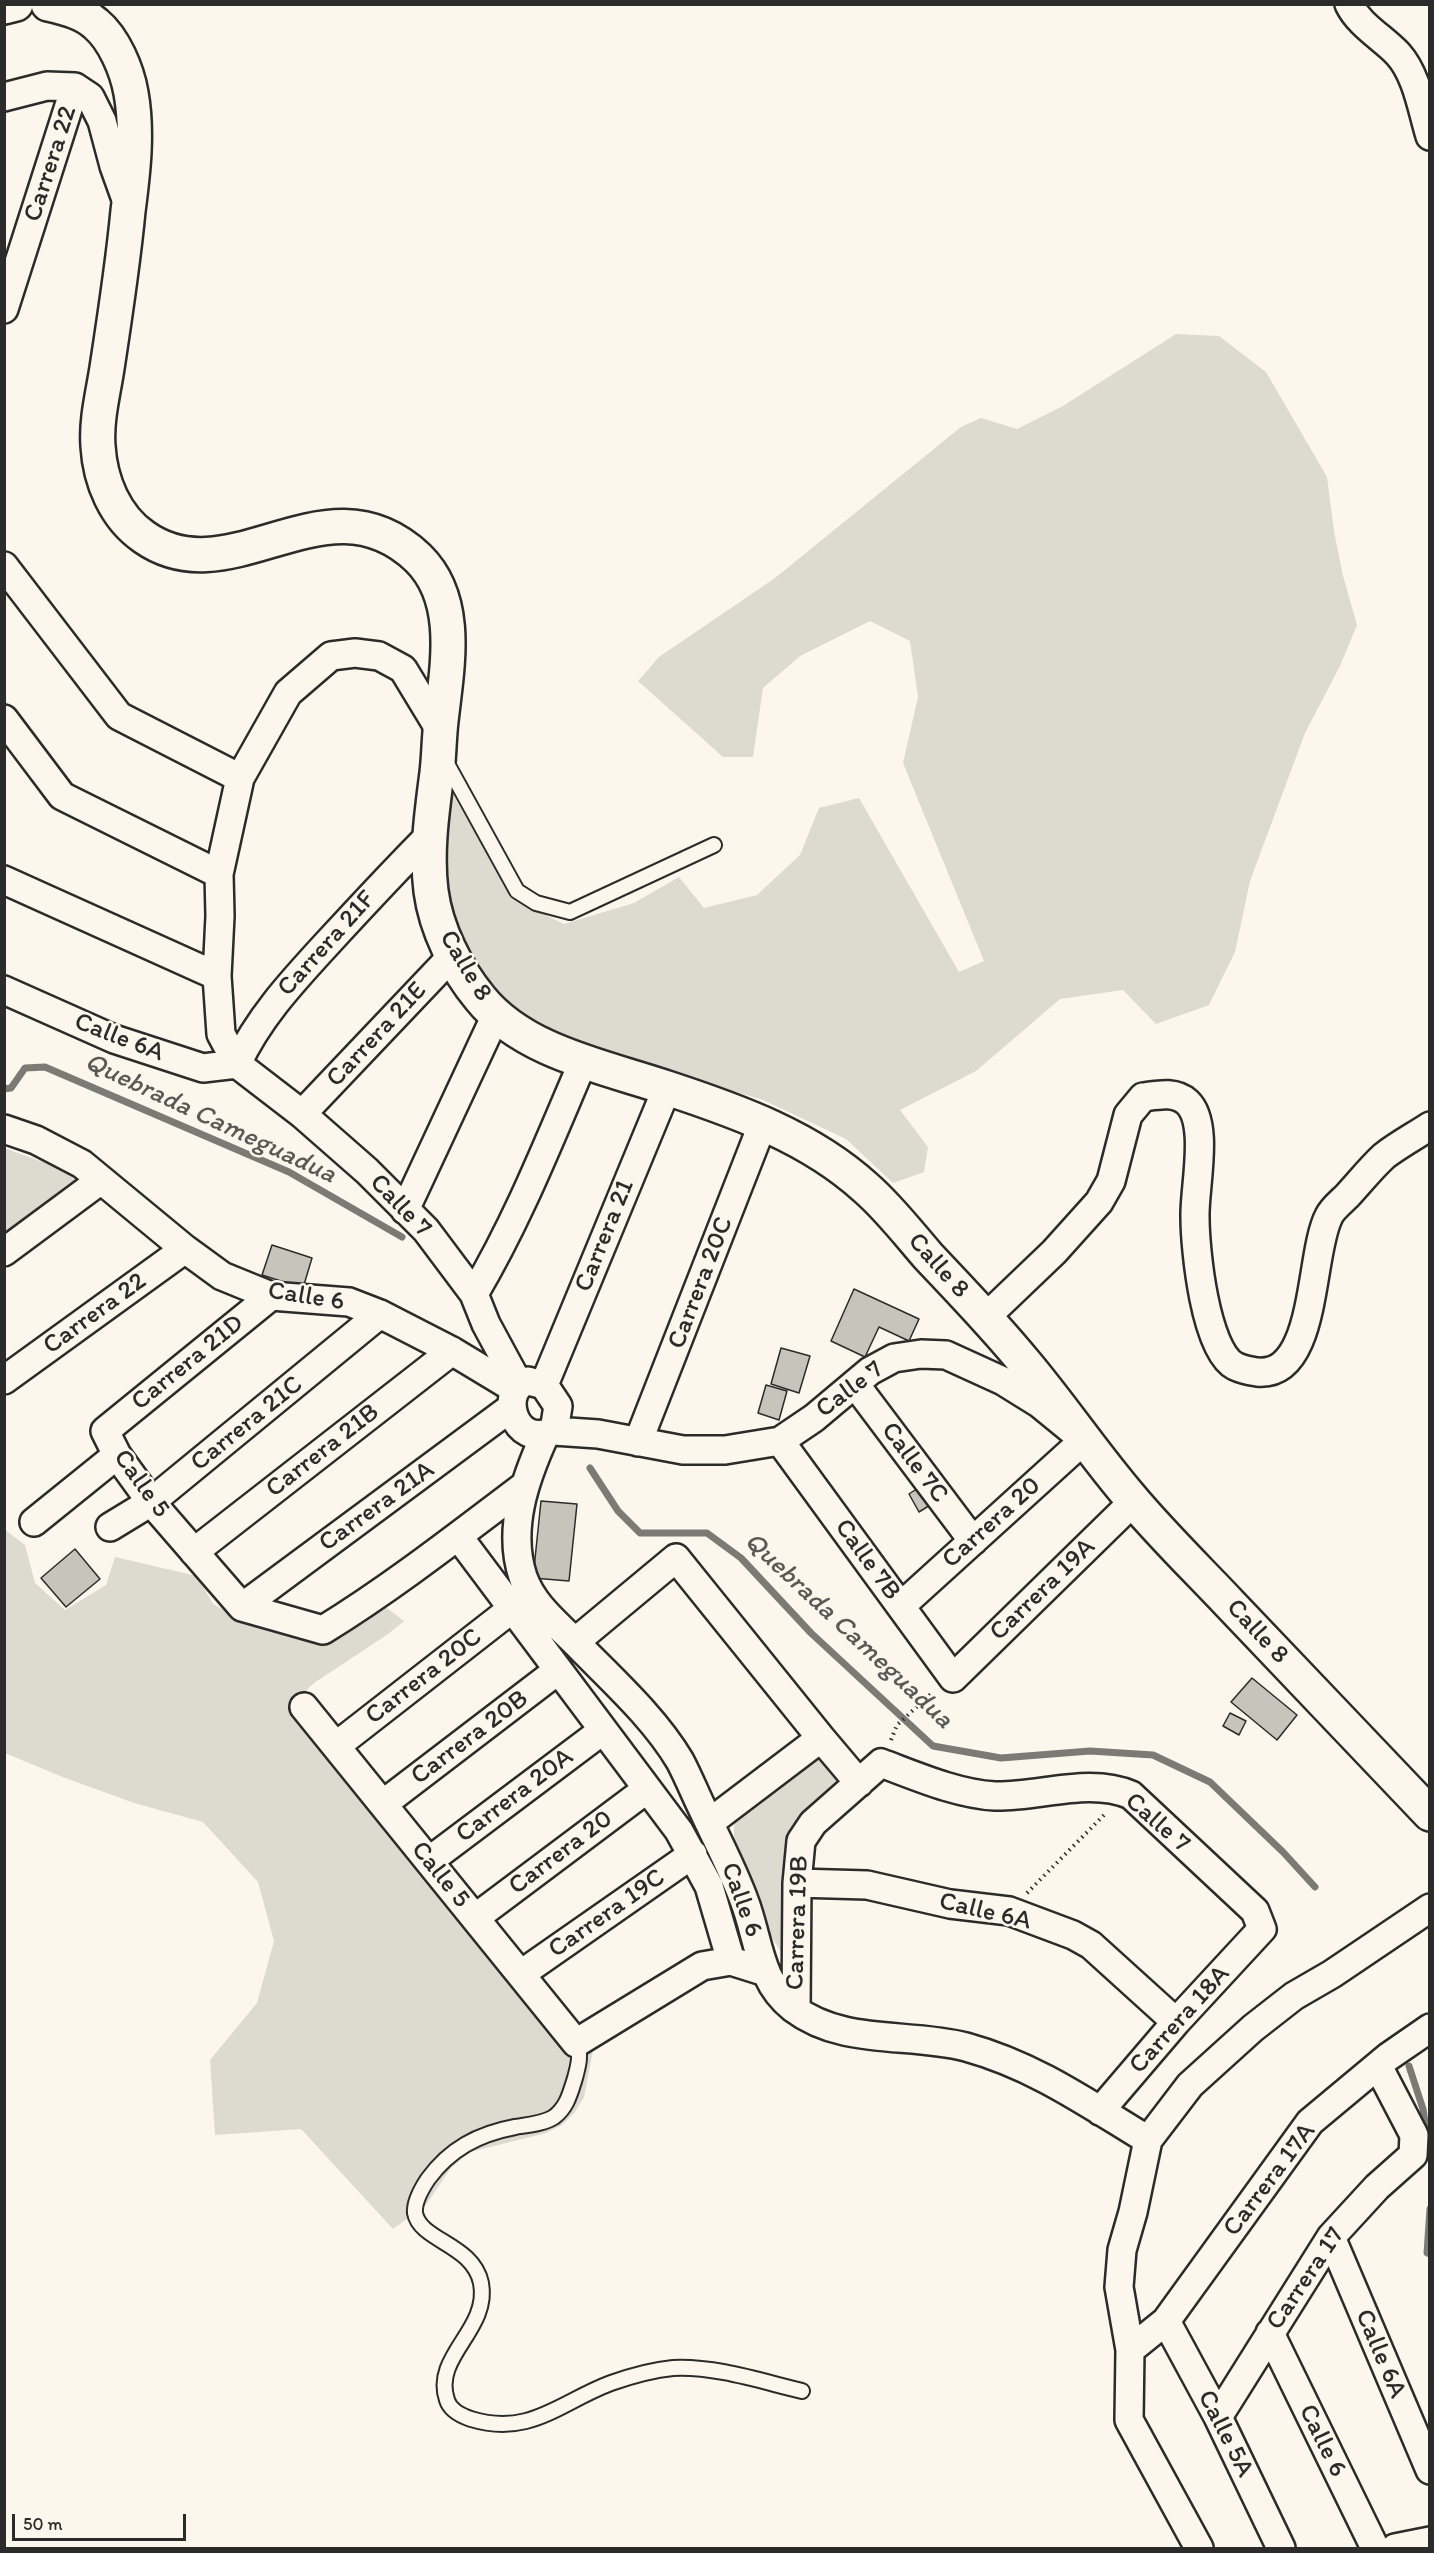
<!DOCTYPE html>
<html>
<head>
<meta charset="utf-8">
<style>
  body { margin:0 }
  #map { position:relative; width:1434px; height:2553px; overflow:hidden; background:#fbf7ec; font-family:Itim,sans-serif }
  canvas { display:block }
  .frame { position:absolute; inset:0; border:6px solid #2b2b2b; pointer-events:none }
  .scale { position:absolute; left:12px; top:2514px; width:174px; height:27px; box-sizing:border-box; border:3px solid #2b2b2b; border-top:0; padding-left:8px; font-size:18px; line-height:21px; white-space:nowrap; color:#2b2b2b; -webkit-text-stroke:4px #fbf7ec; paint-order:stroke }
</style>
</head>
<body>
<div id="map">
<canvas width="1434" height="2553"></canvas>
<div class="frame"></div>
<div class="scale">50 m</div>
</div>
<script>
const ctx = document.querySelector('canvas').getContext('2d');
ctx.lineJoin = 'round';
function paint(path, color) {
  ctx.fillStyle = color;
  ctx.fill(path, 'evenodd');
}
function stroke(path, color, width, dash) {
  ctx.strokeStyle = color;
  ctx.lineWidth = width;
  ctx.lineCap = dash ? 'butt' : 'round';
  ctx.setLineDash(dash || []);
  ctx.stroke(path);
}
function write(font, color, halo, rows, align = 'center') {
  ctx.font = font + ' Itim,sans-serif';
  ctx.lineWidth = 5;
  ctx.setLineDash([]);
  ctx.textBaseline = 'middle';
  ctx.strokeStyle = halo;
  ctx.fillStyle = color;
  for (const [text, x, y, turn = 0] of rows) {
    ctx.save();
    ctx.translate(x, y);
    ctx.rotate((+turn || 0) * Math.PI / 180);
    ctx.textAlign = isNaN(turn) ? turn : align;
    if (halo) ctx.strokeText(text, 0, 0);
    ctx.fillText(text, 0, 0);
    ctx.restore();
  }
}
paint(new Path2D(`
  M1176,334L1219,336L1266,372L1327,477L1334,531L1343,576L1357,625L1340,666L1305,733L1250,881L1235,952L1209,1005L1156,1024L1123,990L1060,999L976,1071L900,1110L928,1147L924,1172L893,1183L846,1139L761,1099L656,1071L569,1044L510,1012L477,966L452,914L444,849L447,784L513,899L564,924L634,903L679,877L704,908L757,895L800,855L819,808L859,798L959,972L984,961L903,763L918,697L910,641L870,621L800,656L763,688L753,757H723L638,681L659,657L775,578L961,427L981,418L1017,429L1063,406Z
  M4,1148L79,1175L73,1186L4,1237Z
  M4,1529L25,1545L35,1583L65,1610L106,1585L115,1557L197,1576L213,1604L249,1624L323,1637L350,1629L384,1606L404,1621L388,1634L314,1683L288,1708L520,1993L565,2052L593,2050L584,2097L575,2112L562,2125L546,2133L470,2152L450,2169L426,2205L393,2229L301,2129L215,2135L210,2060L257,2003L274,1941L258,1882L203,1822L134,1803L60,1776L5,1753Z
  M830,1729L858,1771L804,1823L791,1968L734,1877V1804Z`), '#dddad0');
stroke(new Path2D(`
  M4,1089L11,1088L25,1068L45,1067L289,1172L402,1237
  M590,1468L618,1511L640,1533H707L741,1558L811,1633L933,1746L1001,1758L1090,1751L1153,1755L1210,1782L1283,1852L1315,1887
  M1409,2066L1423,2109L1430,2155
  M1430,2209L1427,2253L1430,2254`), '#7b7a75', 7);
const building = new Path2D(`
  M272,1245L312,1258L303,1288L262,1275Z
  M854,1289L919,1319L909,1341L879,1327L865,1357L831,1341Z
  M781,1348L810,1356L799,1393L771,1384Z
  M766,1385L787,1391L779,1420L758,1413Z
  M924,1484L935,1502L919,1512L909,1494Z
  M541,1501L577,1504L569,1581L533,1578Z
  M75,1549L100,1579L66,1607L41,1578Z
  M1252,1678L1297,1715L1277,1740L1231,1702Z
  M1230,1713L1246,1721L1239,1735L1223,1726Z`);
paint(building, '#c7c4bc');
stroke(building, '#2b2b2b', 1.5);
const lane = new Path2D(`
  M446,762L517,891L536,903L570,912L714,845
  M576,2043C582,2053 578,2067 575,2078C570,2094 567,2107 554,2117C543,2124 527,2125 515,2127C478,2134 450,2149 428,2179C422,2188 414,2202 415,2213C420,2241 473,2244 481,2283C490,2330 432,2356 447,2400C450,2410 462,2416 471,2419C530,2437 560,2402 611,2383C631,2376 652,2370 673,2368C716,2366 760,2381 802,2391`);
const street = new Path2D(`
  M1349,4C1359,25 1383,38 1398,54C1417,75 1422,110 1430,136
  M4,97L47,86L75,87L90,97L102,121L114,166L128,205
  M4,309L75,87
  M4,566L119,716L240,778
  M4,719L62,796L219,874
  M440,730L403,669L379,656L355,653L331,656L288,693L240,778L219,874L220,916L217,976L221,1034L237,1064L302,1114L367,1171L426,1230L474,1294L486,1324L519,1385
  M4,880L217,976
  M4,990L114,1039L203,1068L237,1064
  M237,1064C258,1019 290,984 324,947C359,909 394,871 431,834
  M302,1114L453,955
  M4,1129L36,1140L82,1164L185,1249L222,1276L271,1296L349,1302L380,1314L452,1351L515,1389
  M405,1210L496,1015
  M4,1252L101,1180
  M474,1294C518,1220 549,1141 583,1062
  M271,1296L105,1431L117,1455L151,1502L242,1607L323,1630C393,1587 459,1535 524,1486
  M985,1318L1054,1252L1099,1202L1111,1181L1128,1115L1143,1097C1158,1095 1175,1091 1187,1102C1210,1123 1194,1188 1195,1217C1195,1249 1205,1350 1235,1366C1241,1369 1250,1371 1257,1372C1318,1378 1309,1253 1329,1216C1332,1209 1341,1202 1347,1196C1359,1183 1371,1168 1384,1156C1398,1145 1415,1136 1430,1126
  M4,1380L185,1249
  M528,1381L544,1385L558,1406L554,1431C511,1450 499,1387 528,1381Z
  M855,1384L973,1541
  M544,1385L667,1088
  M554,1431L598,1434L683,1450H725L780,1441L814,1418L870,1371L894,1358L921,1354L946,1355L1003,1381L1040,1404L1084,1440L901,1606
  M545,1435C525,1479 507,1529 523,1577C533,1605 555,1622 575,1642C611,1679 654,1717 680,1761C689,1778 696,1796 705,1814C718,1842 733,1870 744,1900C759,1938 758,1981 793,2008C843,2046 908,2032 966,2047C1035,2066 1087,2103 1148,2140
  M780,1441L953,1678L1133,1502
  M638,1442L763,1123
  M34,1522L117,1455
  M110,1527L151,1502L380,1314
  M458,1536L679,1831L709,1886L731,1961
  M194,1552L452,1351
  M242,1607L512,1407
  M575,1642L676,1558L821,1738L859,1783
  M304,1707L576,2043L702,1966L731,1961L766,1972
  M336,1746L513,1608
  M383,1804L557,1671
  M709,1823L821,1738
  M429,1861L602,1731
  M797,1883L867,1885L950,1904L1009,1911L1073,1935L1091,1945L1176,2022
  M475,1918L647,1789
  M521,1974L693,1854
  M796,2010L797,1883L801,1841L813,1823L881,1763C916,1776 957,1794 995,1796C1039,1797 1090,1777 1131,1795L1255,1911L1262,1929L1176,2022L1100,2111
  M1331,2237L1430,2470
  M1166,2321L1218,2417L1281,2548
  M1270,2333L1375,2548
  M1130,2350L1166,2321L1310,2122L1388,2057L1430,2028
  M1218,2417L1331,2237L1377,2187L1413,2155L1414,2135L1378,2066
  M1199,2548L1129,2420L1130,2350L1119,2287L1122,2250L1133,2212L1148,2140L1190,2085L1253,2028L1294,1996L1332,1974L1430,1908
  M1395,2548L1430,2541`);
const primary = new Path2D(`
  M48,4C65,8 83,12 96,24C114,39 127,70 131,93C138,132 133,173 128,211C123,264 115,316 107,368C103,394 96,420 98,446C100,481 115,517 144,537C232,599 326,471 418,558C461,600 447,667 441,721C439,738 439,756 437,773C432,812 426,852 431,891C436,929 456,969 480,998C523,1052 605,1067 667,1088C737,1111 810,1137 866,1188C889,1208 908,1233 928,1256C961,1291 995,1326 1025,1363C1062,1407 1094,1455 1131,1498C1162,1535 1197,1569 1230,1604C1297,1674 1363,1744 1430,1814
  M4,7L16,4`);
stroke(lane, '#2b2b2b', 18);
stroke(street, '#2b2b2b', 32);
stroke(primary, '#2b2b2b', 38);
stroke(new Path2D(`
  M891,1740L897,1725L933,1692
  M1027,1893L1106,1813`), '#2b2b2b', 4, [1.5, 4.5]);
stroke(lane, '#fbf7ec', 14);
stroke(street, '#fbf7ec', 27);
stroke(primary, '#fbf7ec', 33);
write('26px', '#2b2b2b', '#fbf7ec', [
  ["Carrera 22",51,164,-72],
  ["Carrera 21F",327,944,-48],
  ["Calle 8",465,966,59],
  ["Carrera 21E",377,1035,-47],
  ["Calle 6A",119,1038,21],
  ["Calle 7",400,1206,46],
  ["Carrera 21",605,1236,-68],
  ["Calle 8",938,1266,48],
  ["Carrera 20C",701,1283,-69],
  ["Calle 6",306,1297,9],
  ["Carrera 22",95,1314,-36],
  ["Carrera 21D",188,1363,-39],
  ["Calle 7",850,1390,-37],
  ["Carrera 21C",247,1424,-39],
  ["Carrera 21B",323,1451,-38],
  ["Calle 7C",914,1463,53],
  ["Calle 5",141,1484,54],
  ["Carrera 21A",377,1507,-36],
  ["Carrera 20",992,1523,-42],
  ["Calle 7B",867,1560,54],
  ["Carrera 19A",1043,1590,-44],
  ["Calle 8",1257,1632,47],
  ["Carrera 20C",424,1677,-38],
  ["Carrera 20B",470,1738,-37],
  ["Carrera 20A",515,1796,-37],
  ["Calle 7",1157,1823,41],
  ["Carrera 20",561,1853,-37],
  ["Calle 5",440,1875,51],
  ["Calle 6",741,1900,70],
  ["Calle 6A",985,1912,13],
  ["Carrera 19C",607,1914,-35],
  ["Carrera 19B",798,1923,-88],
  ["Carrera 18A",1180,2020,-48],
  ["Carrera 17A",1270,2180,-53],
  ["Carrera 17",1306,2279,-56],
  ["Calle 6A",1380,2354,67],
  ["Calle 5A",1225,2434,63],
  ["Calle 6",1322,2441,64]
]);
write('italic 27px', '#5a5956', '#fbf7ec', [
  ["Quebrada Cameguadua",210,1119,25],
  ["Quebrada Cameguadua",848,1631,43]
]);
</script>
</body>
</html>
